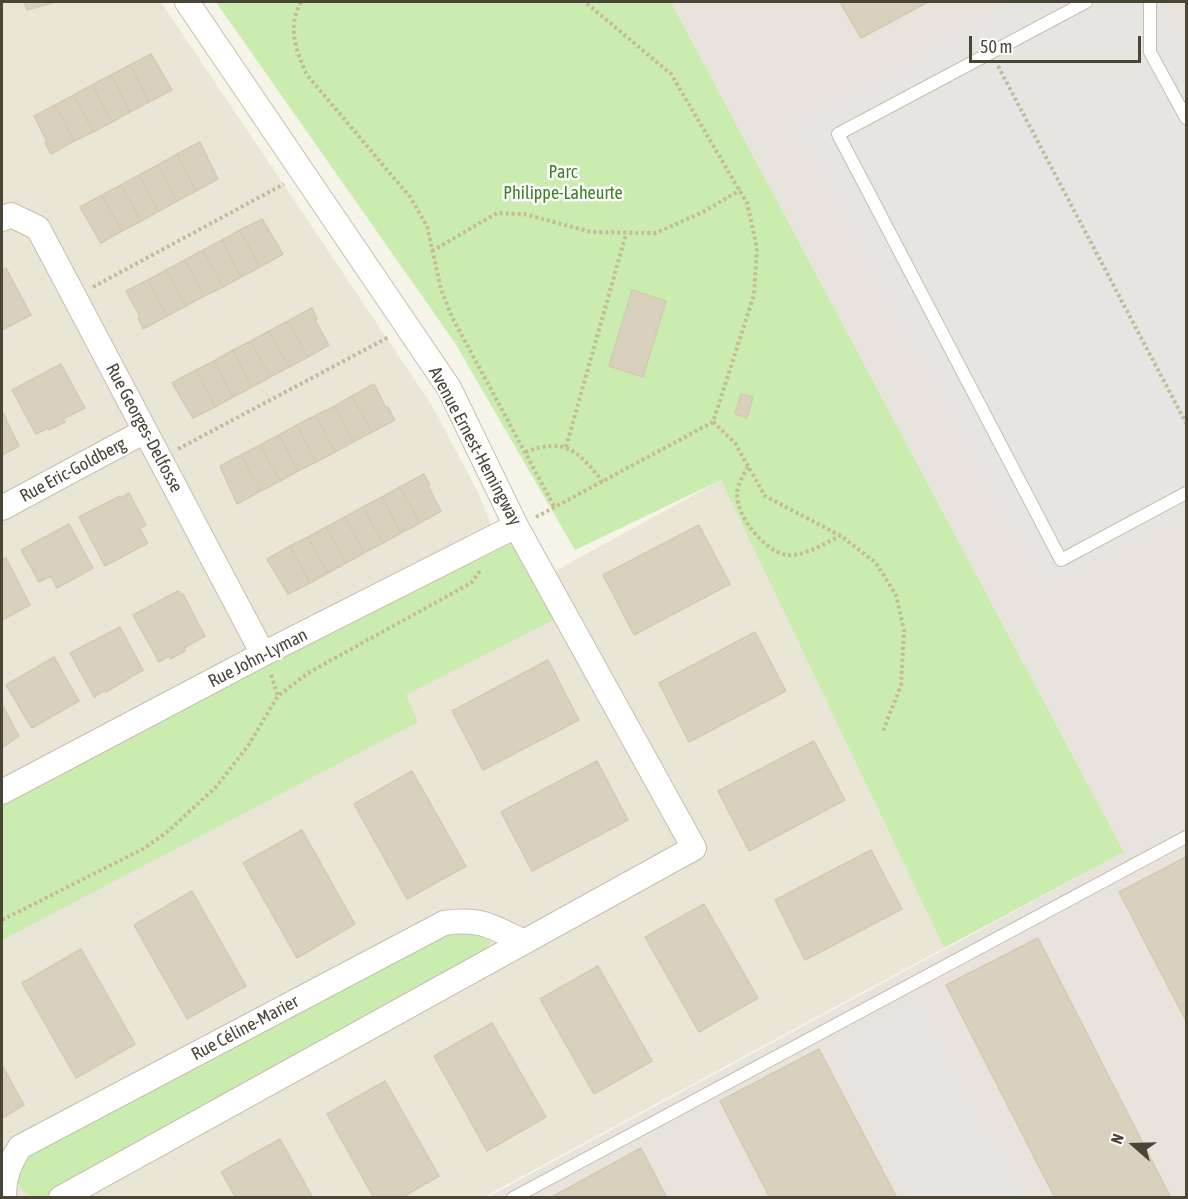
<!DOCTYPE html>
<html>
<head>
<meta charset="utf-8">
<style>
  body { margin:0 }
  #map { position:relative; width:1188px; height:1199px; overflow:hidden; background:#f6f3e9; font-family:"Asap Condensed",sans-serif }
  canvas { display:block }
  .frame { position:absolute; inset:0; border:3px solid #4a4536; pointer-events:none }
  .north { position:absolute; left:1104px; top:1115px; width:60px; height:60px; -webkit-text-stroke:4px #fff; paint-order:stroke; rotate:290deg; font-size:16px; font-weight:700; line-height:24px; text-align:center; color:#4a4536 }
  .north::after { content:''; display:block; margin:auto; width:21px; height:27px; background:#4a4536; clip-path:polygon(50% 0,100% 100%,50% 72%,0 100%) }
  .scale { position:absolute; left:969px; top:36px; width:172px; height:27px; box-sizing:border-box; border:3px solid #4a4536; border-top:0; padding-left:8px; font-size:18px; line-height:21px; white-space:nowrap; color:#4a4536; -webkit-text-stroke:4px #fff; paint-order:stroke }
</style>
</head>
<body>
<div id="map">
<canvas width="1188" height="1199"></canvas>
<div class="frame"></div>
<div class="north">N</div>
<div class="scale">50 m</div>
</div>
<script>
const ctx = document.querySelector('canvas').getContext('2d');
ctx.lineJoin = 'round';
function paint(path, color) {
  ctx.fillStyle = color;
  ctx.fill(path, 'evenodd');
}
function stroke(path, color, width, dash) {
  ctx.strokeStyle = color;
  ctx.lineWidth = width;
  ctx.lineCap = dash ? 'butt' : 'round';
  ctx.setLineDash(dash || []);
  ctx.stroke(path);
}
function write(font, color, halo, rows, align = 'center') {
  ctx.font = font + ' "Asap Condensed",sans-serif';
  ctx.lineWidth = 5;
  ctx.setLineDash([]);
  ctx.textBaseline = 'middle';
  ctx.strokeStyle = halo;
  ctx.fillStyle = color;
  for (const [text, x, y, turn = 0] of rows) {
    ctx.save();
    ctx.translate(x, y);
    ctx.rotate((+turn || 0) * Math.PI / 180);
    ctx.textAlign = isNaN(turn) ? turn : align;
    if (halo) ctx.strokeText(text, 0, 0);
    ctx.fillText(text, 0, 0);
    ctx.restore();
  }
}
paint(new Path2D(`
  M2,2H161L431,404L479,494L517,592L721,480L944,948L484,1197L2,1198Z`), '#eae6d7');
paint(new Path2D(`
  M671,2H1186V1197L486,1198L1124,852Z`), '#e8e4dd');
paint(new Path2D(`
  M216,2H671L1124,852L944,948L721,480L575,550L455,343Z
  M516,526L565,614L406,695L418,722L2,940V794Z
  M445,930L487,934L490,943L481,956L454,973L46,1197C29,1197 23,1196 16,1179L30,1152Z`), '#caecaf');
paint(new Path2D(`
  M1014,2H1167L1186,40V512L1041,587L790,125Z
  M919,999L1023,1197H908L830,1047Z`), '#e7e5e1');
const building = new Path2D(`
  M24,2H56L27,10Z
  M840,2H928L861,38Z
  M151,54L172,90L149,102L130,65Z
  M130,65L149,102L130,112L111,75Z
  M111,75L130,112L112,122L92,85Z
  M92,85L112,122L93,132L74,95Z
  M74,95L93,132L74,141L55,105Z
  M55,105L74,141L51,154L45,143L47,142L34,116Z
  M200,142L218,179L196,191L177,154Z
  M177,154L196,191L177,201L158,165Z
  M158,165L177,201L159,211L139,175Z
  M139,175L159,211L141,221L121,185Z
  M121,185L141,221L122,231L102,195Z
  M102,195L122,231L101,243L80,207Z
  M262,219L283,254L260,267L240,230Z
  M240,230L260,267L241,277L222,240Z
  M222,240L241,277L223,287L203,250Z
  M203,250L223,287L204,296L185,260Z
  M185,260L204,296L186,306L166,270Z
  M6,268L31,315L2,330V271Z
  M166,270L186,306L167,316L148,280Z
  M148,280L167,316L143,329L138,318L140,317L126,291Z
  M632,290L666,301L643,377L609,366Z
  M312,308L317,319L315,320L329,345L308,357L288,321Z
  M288,321L308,357L289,367L269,331Z
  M269,331L289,367L270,377L251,341Z
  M251,341L270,377L252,387L233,350Z
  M233,350L252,387L233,397L214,361Z
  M214,361L233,397L215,407L196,370Z
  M61,364L85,408L63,419L65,422L49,430L48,428L36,434L12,390Z
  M196,370L215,407L193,418L172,383Z
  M374,384L386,408L388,407L395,420L372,432L352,396Z
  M741,394L753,397L747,418L735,414Z
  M352,396L372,432L353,442L335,406Z
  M335,406L353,442L335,452L316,415Z
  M2,411L19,446L2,455Z
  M316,415L335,452L316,462L297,425Z
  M297,425L316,462L298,471L279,435Z
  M279,435L298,471L280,481L260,445Z
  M260,445L280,481L261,491L241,455Z
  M241,455L261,491L237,504L220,466Z
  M424,474L430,485L428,486L441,511L420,523L400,487Z
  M400,487L420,523L401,533L382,497Z
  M129,493L146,525L140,529L148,543L105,566L79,517L120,496L121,498Z
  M382,497L401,533L383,543L363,507Z
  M363,507L383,543L364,553L345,517Z
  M345,517L364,553L346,563L326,527Z
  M69,524L93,568L57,588L51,576L39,582L21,550Z
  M699,525L730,584L634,635L603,575Z
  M326,527L346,563L328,573L308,537Z
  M308,537L328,573L310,583L290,546Z
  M290,546L310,583L288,594L267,559Z
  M6,558L30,605L2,620V560Z
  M178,591L181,595L183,594L205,636L184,648L185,651L170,659L169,656L159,662L133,615Z
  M120,627L143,670L106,692L105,690L94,697L70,653Z
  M755,632L786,691L689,742L659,683Z
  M54,657L79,701L32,728L6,685Z
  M548,660L579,720L483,770L452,711Z
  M3,706L19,736L2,748V707Z
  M814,741L845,800L749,851L718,791Z
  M597,761L628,820L532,871L501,812Z
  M412,771L466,866L407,899L354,804Z
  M302,830L355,924L297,958L243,863Z
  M871,850L902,909L805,960L775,900Z
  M1186,857V1021L1119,892Z
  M192,891L246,986L187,1019L134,925Z
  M704,904L758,998L699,1032L645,937Z
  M1038,938L1171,1198H1055L946,985Z
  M81,949L135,1044L76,1078L22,983Z
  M598,966L652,1061L594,1094L540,999Z
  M492,1023L546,1117L487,1151L434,1056Z
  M819,1049L897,1198H770L720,1101Z
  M2,1065L24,1105L2,1118Z
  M385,1081L439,1176L401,1198H374L327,1114Z
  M280,1139L313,1198H236L221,1172Z
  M641,1148L667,1198H550Z`);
paint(building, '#d8d1bd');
stroke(building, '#d4cab0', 1.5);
const lane = new Path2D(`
  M1086,2L838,134L1061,560L1186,493
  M1150,2V52L1186,118
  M513,1198L1186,837`);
const street = new Path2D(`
  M2,219L11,215L38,228L263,654
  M2,508L145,431
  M2,792L263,654L516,526
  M4,1198C4,1177 9,1164 20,1147L444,923C482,918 491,926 524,942
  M61,1198L694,848L516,526L449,388L187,2`);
stroke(lane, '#c5bfad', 14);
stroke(street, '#c5bfad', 26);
stroke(new Path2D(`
  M301,2C287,27 296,51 307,75L410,197L427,226L441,289L452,317L555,508
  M998,66L1186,423
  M432,251L497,213L524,214L591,232L656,233L703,212L740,190
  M93,287L284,184
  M713,422L735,443L765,496L841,536L876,563L896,595L904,630L901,685L883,731
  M566,447L626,234
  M178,449L389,337
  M525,452C566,437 578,451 603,482
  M748,467C743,475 738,484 737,493C736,516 765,552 787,555C804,557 825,543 840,536
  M536,517L713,422L754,295L757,248L747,203L671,74L585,2
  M271,675L278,696
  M2,920L143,849L166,833L216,787L248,746L278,696L308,673L471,583L480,571`), '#c5bb9b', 4, [3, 3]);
stroke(lane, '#fff', 12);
stroke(street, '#fff', 24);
write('18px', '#3d8124', '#fff', [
  ["Parc",563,172],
  ["Philippe-Laheurte",563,193]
]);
write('18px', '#4a4536', '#fff', [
  ["Rue Georges-Delfosse",144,428,62],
  ["Avenue Ernest-Hemingway",475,446,62],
  ["Rue Eric-Goldberg",73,470,-28],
  ["Rue John-Lyman",258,658,-27],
  ["Rue Céline-Marier",245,1028,-28]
]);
</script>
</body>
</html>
